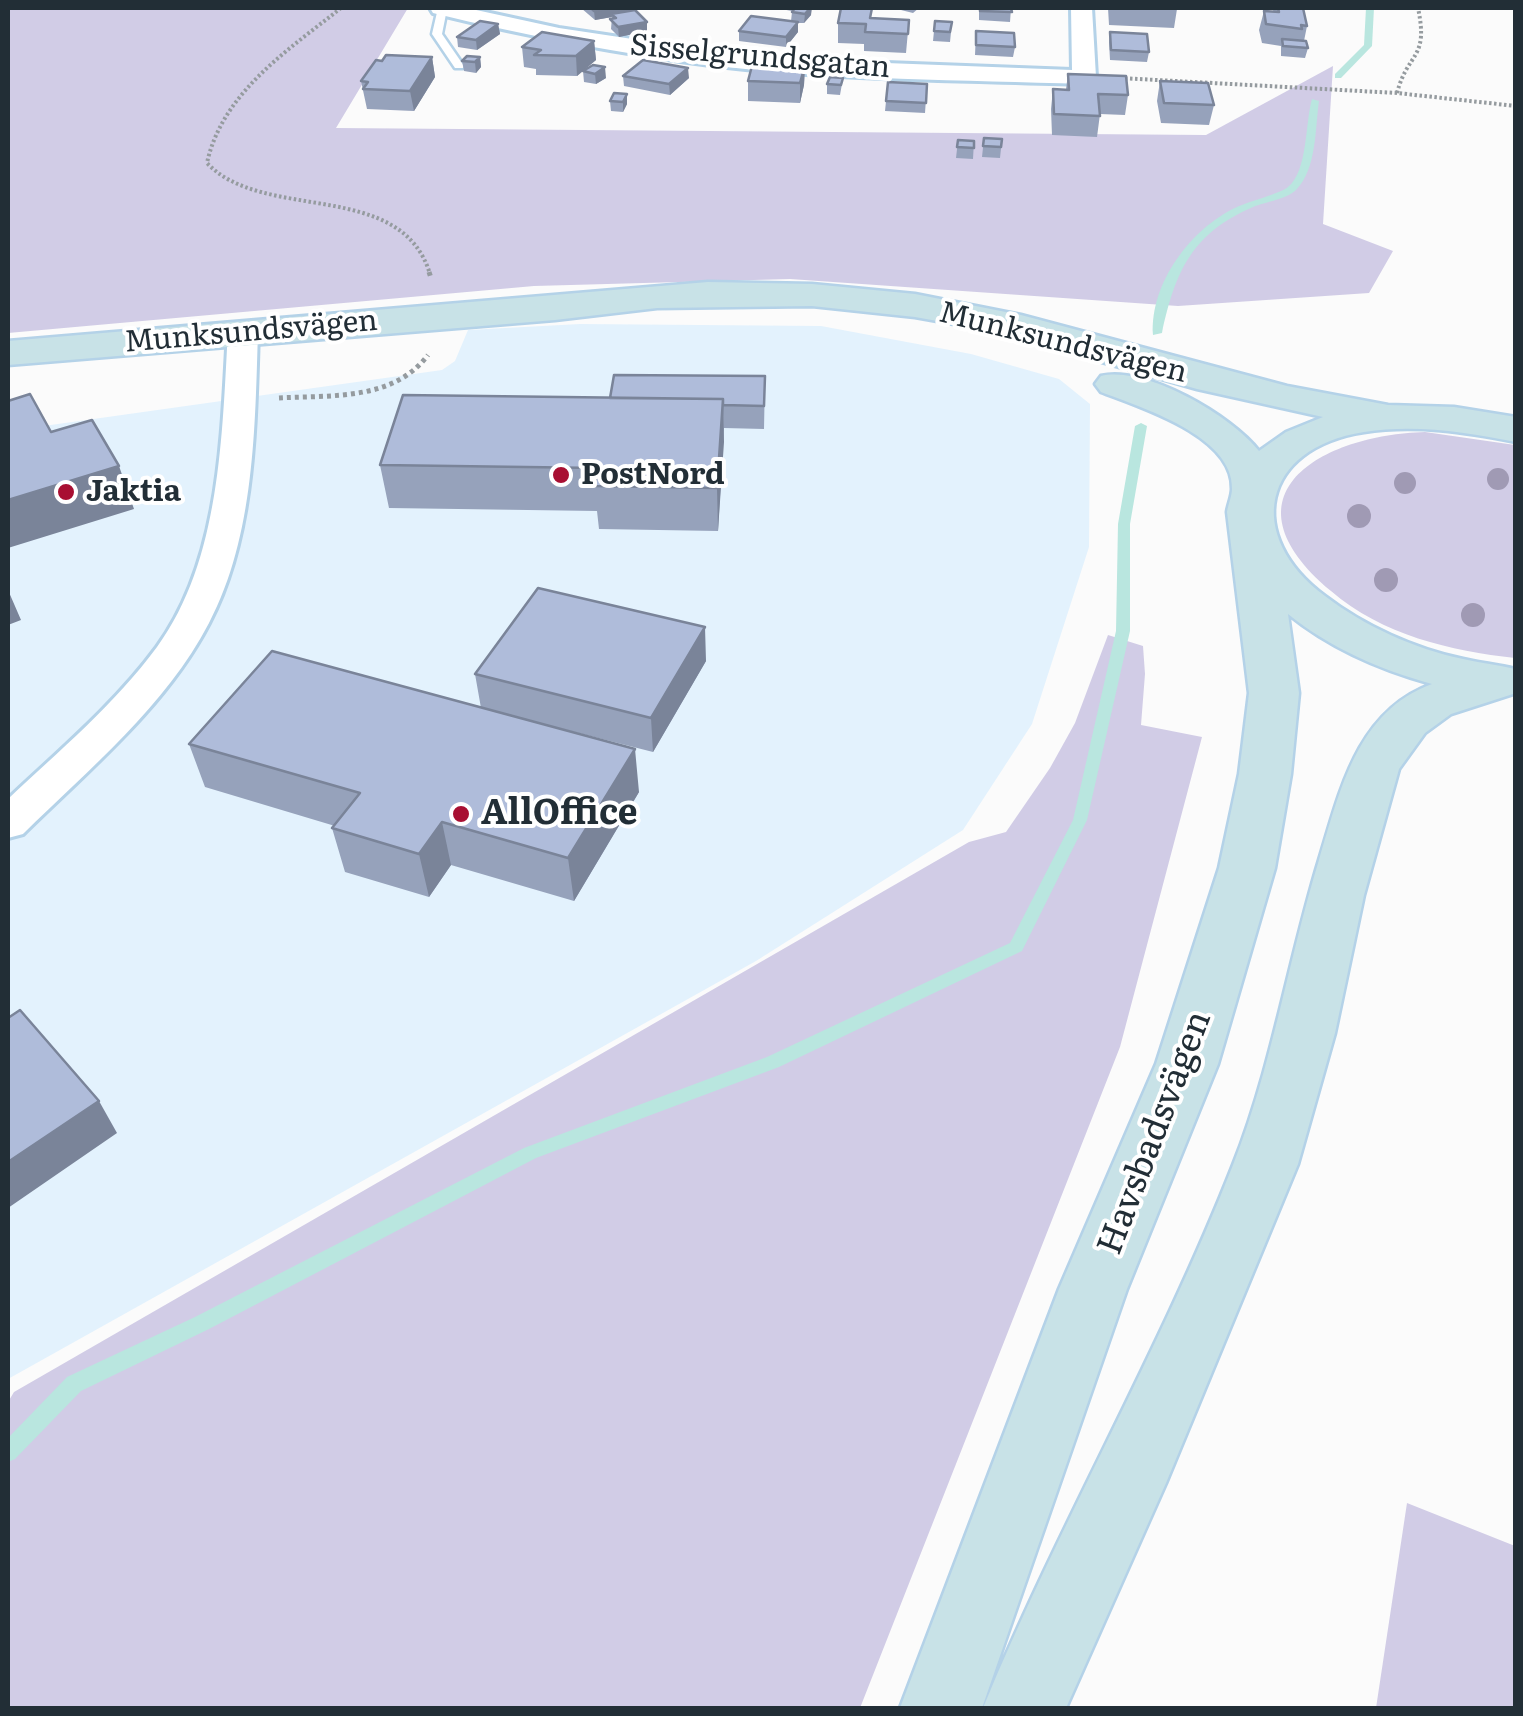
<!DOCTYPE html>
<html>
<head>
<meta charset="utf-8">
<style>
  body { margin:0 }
  #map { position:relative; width:1523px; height:1716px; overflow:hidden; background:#fbfbfb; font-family:Literata,serif }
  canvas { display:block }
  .frame { position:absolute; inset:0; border:10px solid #222e36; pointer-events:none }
</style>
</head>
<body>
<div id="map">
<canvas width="1523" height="1716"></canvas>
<div class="frame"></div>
</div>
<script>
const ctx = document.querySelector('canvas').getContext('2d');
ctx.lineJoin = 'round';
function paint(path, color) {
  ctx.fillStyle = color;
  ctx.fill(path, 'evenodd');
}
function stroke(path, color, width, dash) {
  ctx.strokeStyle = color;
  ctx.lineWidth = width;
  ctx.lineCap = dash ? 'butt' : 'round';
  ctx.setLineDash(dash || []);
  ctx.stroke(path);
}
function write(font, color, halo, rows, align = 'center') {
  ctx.font = font + ' Literata,serif';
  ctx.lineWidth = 8;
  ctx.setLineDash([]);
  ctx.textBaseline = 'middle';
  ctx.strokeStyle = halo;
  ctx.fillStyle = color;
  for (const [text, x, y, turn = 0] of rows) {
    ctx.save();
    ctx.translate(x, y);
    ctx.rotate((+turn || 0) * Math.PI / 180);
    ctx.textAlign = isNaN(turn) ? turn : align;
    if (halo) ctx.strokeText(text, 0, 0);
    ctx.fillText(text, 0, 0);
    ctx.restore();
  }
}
paint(new Path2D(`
  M580,324L821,326L971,354L1059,379L1090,404L1089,547L1032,724L963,830L756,961L8,1379V431L442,370L455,361L468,330Z`), '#e3f2fd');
paint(new Path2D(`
  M8,8H408L336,128L1206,135L1333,66L1323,224L1393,251L1369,293L1178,306L790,279L534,286L8,333Z
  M1425,432L1515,445V658C1451,651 1382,635 1331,591C1217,495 1321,435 1425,432Z
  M1108,635L1143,646L1145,674L1141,725L1202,737L1120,1047L860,1708H8V1402L14,1392L969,842L1006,832L1050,768L1075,723Z
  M1407,1503L1515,1546V1708H1376Z`), '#d1cce6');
paint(new Path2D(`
  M1366,8H1374L1372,46L1341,78H1335V74L1364,45Z
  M1312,99L1319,101C1315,128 1317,169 1296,190C1287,199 1265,202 1253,207C1192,233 1175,272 1162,333L1153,335C1150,283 1191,228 1237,207C1248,202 1281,193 1288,187C1308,171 1305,123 1312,99Z
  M1141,423L1147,426L1130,524V631L1087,820L1022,951L779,1067L536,1158L209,1329L81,1391L15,1459L8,1462V1438L67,1377L195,1317L524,1148L767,1057L1010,943L1073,820L1116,631L1118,524L1135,426Z`), '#b9e6df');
const lane = new Path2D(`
  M438,8L447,9L442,34L464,66L463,68H455L432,34Z`);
const street = new Path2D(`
  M430,8H467L559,28L719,52L833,61L1072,70L1071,8H1092L1096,77L1084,84C962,80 839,80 718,66C622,54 527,36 433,13Z
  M243,322L253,325L258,331C255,426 255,536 209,623C166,706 89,769 23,834L8,838V799C59,751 115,704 157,647C221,560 222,434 228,331L233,325Z`);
const secondary = new Path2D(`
  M708,282L812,284L915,294L1021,315L1287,386L1388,405L1454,407L1516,417V442C1466,432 1415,424 1364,432C1261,448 1244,536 1325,596C1364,626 1415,649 1463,659C1481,663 1498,665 1515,669L1516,693L1451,714L1425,733L1399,769L1364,895L1335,1033L1298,1164L1166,1483L1066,1708H983C1059,1524 1160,1351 1233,1165C1272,1067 1288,961 1319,860C1340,791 1357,711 1432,684C1381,670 1330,648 1288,614L1299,693L1291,774L1275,868L1218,1064L1127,1289L982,1708H900L1059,1289L1156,1064L1219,868L1239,774L1249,693L1227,512C1228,505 1232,496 1232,489C1234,436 1140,407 1101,392L1095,384L1101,376C1145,365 1232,416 1259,451L1286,432L1323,417L1197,389L993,331L915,317L812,306L657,308L555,320L8,365V341Z`);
stroke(lane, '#b4d2e8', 5);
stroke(street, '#b4d2e8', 6);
stroke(secondary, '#b4d2e8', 5);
stroke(new Path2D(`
  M341,8C288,50 222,93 207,163C263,223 401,178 430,274
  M1120,78L1397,93L1516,106
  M1397,93C1408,51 1429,60 1418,8`), '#959b9f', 4, [2.5, 2.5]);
stroke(new Path2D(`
  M429,272L431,278
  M279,398C332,395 393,401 428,355`), '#959b9f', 5, [4, 4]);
paint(lane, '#fff');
paint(street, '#fff');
paint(secondary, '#c8e2e7');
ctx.fillStyle = '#a09ab4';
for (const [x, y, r] of [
  [1498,479,11],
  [1405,483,11],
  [1359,516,12],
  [1386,580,12],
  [1473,615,12]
]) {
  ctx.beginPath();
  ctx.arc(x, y, r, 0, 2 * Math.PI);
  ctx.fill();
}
paint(new Path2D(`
  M581,8H631V11L647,22V31L619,37L611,29L612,17L595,20Z
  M775,8H794L792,11Z
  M901,8H919L913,13L901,10Z
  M979,8H1011L1010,22L979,20Z
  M1108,8H1177V9L1174,28L1109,25Z
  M1274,8H1303L1307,26L1304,41L1308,48L1305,58L1281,56V46L1262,43L1259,30L1264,11H1273Z
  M792,12L811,15L804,23H798V32L786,47L739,41V31L791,21Z
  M871,18L909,20L906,53L864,51V44L838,43V23Z
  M935,21L951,32L950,42L933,41Z
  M498,24L500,34L477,50L458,47L457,37Z
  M976,31L1015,47L1013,57L975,55Z
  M1110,32L1149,52L1147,62L1110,60L1109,42Z
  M594,41L596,60L577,76L536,75V69L524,67L522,47Z
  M432,57L435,77L414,111L367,109L361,81Z
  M480,57L481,67L476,73L464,71L462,61Z
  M805,65L804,85L800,103L748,101V81Z
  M583,71L606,78L596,84L584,82Z
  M1068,74L1128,95L1125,115L1100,114L1097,137L1052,135L1051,109L1053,89H1066Z
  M623,76L689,78L670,95L624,86Z
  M843,78L840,95L827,94V84Z
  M1160,81L1214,105L1209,125L1161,123L1157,101Z
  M888,82L927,84L925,113L885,111Z
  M614,93L627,104L623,112L611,111L610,101Z
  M984,138L1002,139L1000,158L982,157Z
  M958,140L974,141L973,159L956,158Z
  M765,376L764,429L724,428L718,531L599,529L597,511L389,508L380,465L610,398Z
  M706,661L653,752L516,717L639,792L574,901L451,865L429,897L345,872L332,828L335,826L205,787L189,744L481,708L475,674Z`), '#96a2bb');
paint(new Path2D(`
  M612,8H631V14H611L612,17L595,20L594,11Z
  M810,8H812L811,15L804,23L805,14Z
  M647,22V31L619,37L618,27Z
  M798,22V32L786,47V37Z
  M498,24L500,34L477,50L476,40Z
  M594,41L596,60L577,76L576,56Z
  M432,57L435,77L414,111L410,91Z
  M480,57L481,67L476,73L475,62Z
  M805,65L804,85L800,103V83Z
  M605,67L606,78L596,84L595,74Z
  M688,68L689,78L670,95L669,84Z
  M627,94V104L623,112V102Z
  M723,399L724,442L718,531L717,488Z
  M119,466L134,509L8,548V500Z
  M8,590L21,620L8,625Z
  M705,627L706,661L653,752L651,718Z
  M635,749L639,792L574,901L568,858Z
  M442,822L451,865L429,897L419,854Z
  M99,1101L117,1133L8,1208V1162Z`), '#7a8499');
const building = new Path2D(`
  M591,8H612L594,11Z
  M795,8H810L805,14L792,12Z
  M841,8H872L870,18L909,20L908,34L865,32L866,24L838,23Z
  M980,8H1011L1012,12L980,11Z
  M1278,8H1303L1307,26L1301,25L1302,29L1266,24L1264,11L1279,12Z
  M635,10L647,22L618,27L610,19L616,18L611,14Z
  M751,16L798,22L786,37L739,31Z
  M480,21L498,24L476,40L457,37Z
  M935,21L952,22L950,32L934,31Z
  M976,31L1014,33L1015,47L976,45Z
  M542,32L594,41L576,56L534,55L541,50L522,47Z
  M1110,32L1147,34L1149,52L1111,50Z
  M1282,39L1306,41L1308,48L1283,46Z
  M386,55L432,57L410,91L363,89L368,82L361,81L376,60L382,61Z
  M467,56L480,57L475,62L462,61Z
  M643,60L688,68L669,84L623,76Z
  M753,62L805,65L800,83L748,81Z
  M593,65L605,67L595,74L583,71Z
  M1068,74L1126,76L1128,95L1098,94L1100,116L1054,114L1053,89L1069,90Z
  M830,77L843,78L841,85L827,84Z
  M1160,81L1208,83L1214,105L1164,103Z
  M888,82L927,84L926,103L886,101Z
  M614,93L627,94L623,102L610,101Z
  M984,138L1002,139L1001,147L983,146Z
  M958,140L974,141V148L957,147Z
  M614,375L765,376L764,406L723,405V399L610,398Z
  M30,394L51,432L92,420L119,466L8,500V401Z
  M403,395L723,399L717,488L595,486L598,468L380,465Z
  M538,588L705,627L651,718L475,674Z
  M272,651L635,749L568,858L442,822L419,854L332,828L360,793L189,744Z
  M20,1010L99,1101L8,1162V1018Z`);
paint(building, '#afbcda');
stroke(building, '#7a8499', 2.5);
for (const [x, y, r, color] of [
  [561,475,10,"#a80f32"],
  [66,492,10,"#a80f32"],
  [461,814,10,"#a80f32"]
]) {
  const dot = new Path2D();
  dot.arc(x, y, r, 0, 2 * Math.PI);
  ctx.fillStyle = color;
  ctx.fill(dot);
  stroke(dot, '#fff', 4);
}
write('30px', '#222e36', '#fff', [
  ["Sisselgrundsgatan",760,57,5],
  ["Munksundsvägen",251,332,-5],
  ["Munksundsvägen",1063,343,14]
]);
write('bold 30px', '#222e36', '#fff', [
  ["PostNord",581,475],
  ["Jaktia",86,492]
], 'left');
write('bold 35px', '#222e36', '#fff', [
  ["AllOffice",481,814]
], 'left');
write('35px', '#222e36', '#fff', [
  ["Havsbadsvägen",1155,1133,-69]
]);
</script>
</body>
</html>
